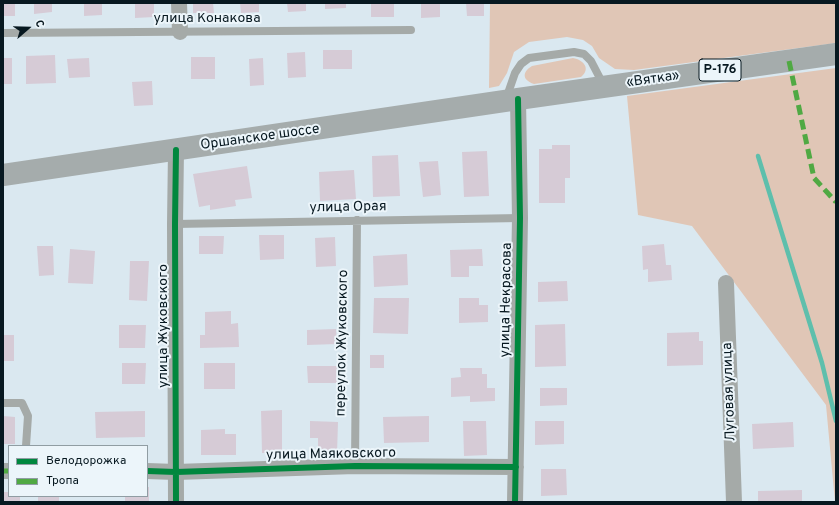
<!DOCTYPE html>
<html>
<head>
<meta charset="utf-8">
<style>
  body { margin:0 }
  #map { position:relative; width:839px; height:505px; overflow:hidden; background:#dae8f0; font-family:Overpass,sans-serif }
  canvas { display:block }
  .frame { position:absolute; inset:0; border:4px solid #071820; pointer-events:none }
  .legend { position:absolute; left:8px; top:445px; width:140px; height:52px; box-sizing:border-box; background:#ecf5fa; border:1px solid #909da3; margin:0; padding:5px 7px; list-style:none; font-size:12px; color:#071820 }
  .legend li { display:flex; align-items:center; gap:8px; height:20px }
  .legend b { width:20px; border:1px solid #909da3 }
  .north { position:absolute; left:8px; top:8px; width:40px; height:40px; -webkit-text-stroke:3px #ecf5fa; paint-order:stroke; rotate:70deg; font-size:11px; font-weight:700; line-height:16px; text-align:center; color:#071820 }
  .north::after { content:''; display:block; margin:auto; width:14px; height:18px; background:#071820; clip-path:polygon(50% 0,100% 100%,50% 72%,0 100%) }
</style>
</head>
<body>
<div id="map">
<canvas width="839" height="505"></canvas>
<div class="frame"></div>
<ul class="legend">
<li><b style="height:5px;background:#00873e"></b>Велодорожка</li>
<li><b style="height:5px;background:#50a943"></b>Тропа</li>
</ul>
<div class="north">С</div>
</div>
<script>
const ctx = document.querySelector('canvas').getContext('2d');
ctx.lineJoin = 'round';
function paint(path, color) {
  ctx.fillStyle = color;
  ctx.fill(path, 'evenodd');
}
function stroke(path, color, width, dash) {
  ctx.strokeStyle = color;
  ctx.lineWidth = width;
  ctx.lineCap = dash ? 'butt' : 'round';
  ctx.setLineDash(dash || []);
  ctx.stroke(path);
}
function write(font, color, halo, rows, align = 'center') {
  ctx.font = font + ' Overpass,sans-serif';
  ctx.lineWidth = 4;
  ctx.setLineDash([]);
  ctx.textBaseline = 'middle';
  ctx.strokeStyle = halo;
  ctx.fillStyle = color;
  for (const [text, x, y, turn = 0] of rows) {
    ctx.save();
    ctx.translate(x, y);
    ctx.rotate((+turn || 0) * Math.PI / 180);
    ctx.textAlign = isNaN(turn) ? turn : align;
    if (halo) ctx.strokeText(text, 0, 0);
    ctx.fillText(text, 0, 0);
    ctx.restore();
  }
}
paint(new Path2D(`
  M490,3H836V43L634,70L615,69L599,58L592,46L583,40L567,37L529,42L514,52L507,73L499,86L489,88Z
  M573,58C584,60 591,69 581,77L534,84C522,80 522,72 532,66Z
  M836,68V502H835L826,405L692,226L638,215L627,96Z`), '#e0c6b6');
stroke(new Path2D(`
  M758,156L822,363L836,421`), '#5ebfac', 4.5);
paint(new Path2D(`
  M3,3H15V16H3Z
  M34,3H52V12L34,14Z
  M84,3H102V15L84,16Z
  M135,3H154V17L135,18Z
  M193,3H213L214,13H193Z
  M240,3H259V12L241,13Z
  M287,3H306V11L288,12Z
  M325,3H346V8L325,9Z
  M371,3H394V17H371Z
  M421,3H440V17L421,18Z
  M466,3H484V16H467Z
  M323,50H352V69H323Z
  M305,52L306,77L288,78L287,53Z
  M55,55L56,83L26,84V56Z
  M191,57H215V79H191Z
  M3,58H12V84H3Z
  M89,58L90,77L69,78L67,59Z
  M263,58L264,85L250,86L249,59Z
  M152,81L153,105L134,106L132,82Z
  M552,145H570V178H565V203H539V149H552Z
  M487,151L489,196L464,197L462,152Z
  M398,155L400,196L373,197L372,156Z
  M438,161L441,195L423,197L419,162Z
  M247,166L252,198L235,200L236,206L210,210V205L199,207L193,174Z
  M354,170L356,199L320,201L319,172Z
  M259,235H284V259L260,260Z
  M199,236H224L223,254H199Z
  M335,237L336,266L316,267L315,238Z
  M664,244L666,265H671L672,280L648,282V269L643,270L642,246Z
  M37,246H53L54,275L39,276Z
  M70,249L95,251L93,284L68,283Z
  M482,249L483,266H469V277H451L450,250Z
  M407,254L408,285L374,287L373,256Z
  M130,261H149L147,301L129,300Z
  M567,281L568,301L538,302V282Z
  M374,298H409L408,334L373,333Z
  M459,298H479V305H488V322L459,323Z
  M231,311V324L238,323L239,347L200,348V335H205V312Z
  M565,324L566,366L535,367V325Z
  M119,325H146L145,348H119Z
  M336,329L337,344L307,345V330Z
  M699,332V341H703V365L667,366V333Z
  M3,335H14V361H3Z
  M370,355H384V368H370Z
  M122,363H146L145,384H122Z
  M204,363H235V389H204Z
  M307,366H339V383H308Z
  M460,368H482V374H487V388H495V401L470,402V396L451,397V378L461,377Z
  M540,388H567V405L540,406Z
  M282,410V453H262L261,411Z
  M145,411V437L96,438L95,412Z
  M3,416L15,417V444H3Z
  M429,416V442L384,443L383,417Z
  M310,421L338,422L337,454H318V438H310Z
  M463,421H486L487,455L464,456Z
  M535,421H564V444L535,445Z
  M793,422L794,447L753,449L752,424Z
  M225,429V434H236V455H201V430Z
  M541,469H566L567,495L541,496Z
  M147,487H149V502H125V496H147Z
  M802,490V502H758V491Z
  M3,492H9V496H20V502H3Z
  M38,496H59V502H38Z`), '#d6cbd6');
stroke(new Path2D(`
  M3,33L411,30
  M506,99L515,73L521,64L529,58L574,52L584,54L591,61L604,86
  M175,224L520,218
  M3,403H22L28,416L26,446
  M355,466L357,220`), '#a5aaa8', 8);
stroke(new Path2D(`
  M179,3L180,32
  M726,283L734,502
  M3,471H9
  M147,471L176,472L355,466L516,467
  M176,502L175,224L176,150
  M515,502L520,218L518,99`), '#a5aaa8', 16);
stroke(new Path2D(`
  M3,175L518,99L836,54`), '#a5acac', 22);
stroke(new Path2D(`
  M789,61L814,178L836,202
  M3,471H9`), '#50a943', 5, [10, 5]);
stroke(new Path2D(`
  M147,471L176,472L355,466L516,467
  M176,502L175,224L176,150
  M515,502L520,218L518,99`), '#00873e', 6);
for (const [x, y, w] of [
  [720,70,42]
]) {
  const box = new Path2D();
  box.roundRect(x - w / 2, y - 11, w, 22, 3);
  ctx.fillStyle = '#ecf5fa';
  ctx.fill(box);
  stroke(box, '#071820', 1);
}
write('bold 13px', '#071820', null, [
  ["Р-176",720,70]
]);
write('14px', '#071820', '#ecf5fa', [
  ["улица Конакова",207,19],
  ["«Вятка»",653,80,-8],
  ["Оршанское шоссе",260,138,-8],
  ["улица Орая",348,208,-1],
  ["улица Некрасова",507,300,-89],
  ["улица Жуковского",164,326,-90],
  ["переулок Жуковского",343,343,-89],
  ["Луговая улица",730,392,-92],
  ["улица Маяковского",331,455,-1]
]);
</script>
</body>
</html>
